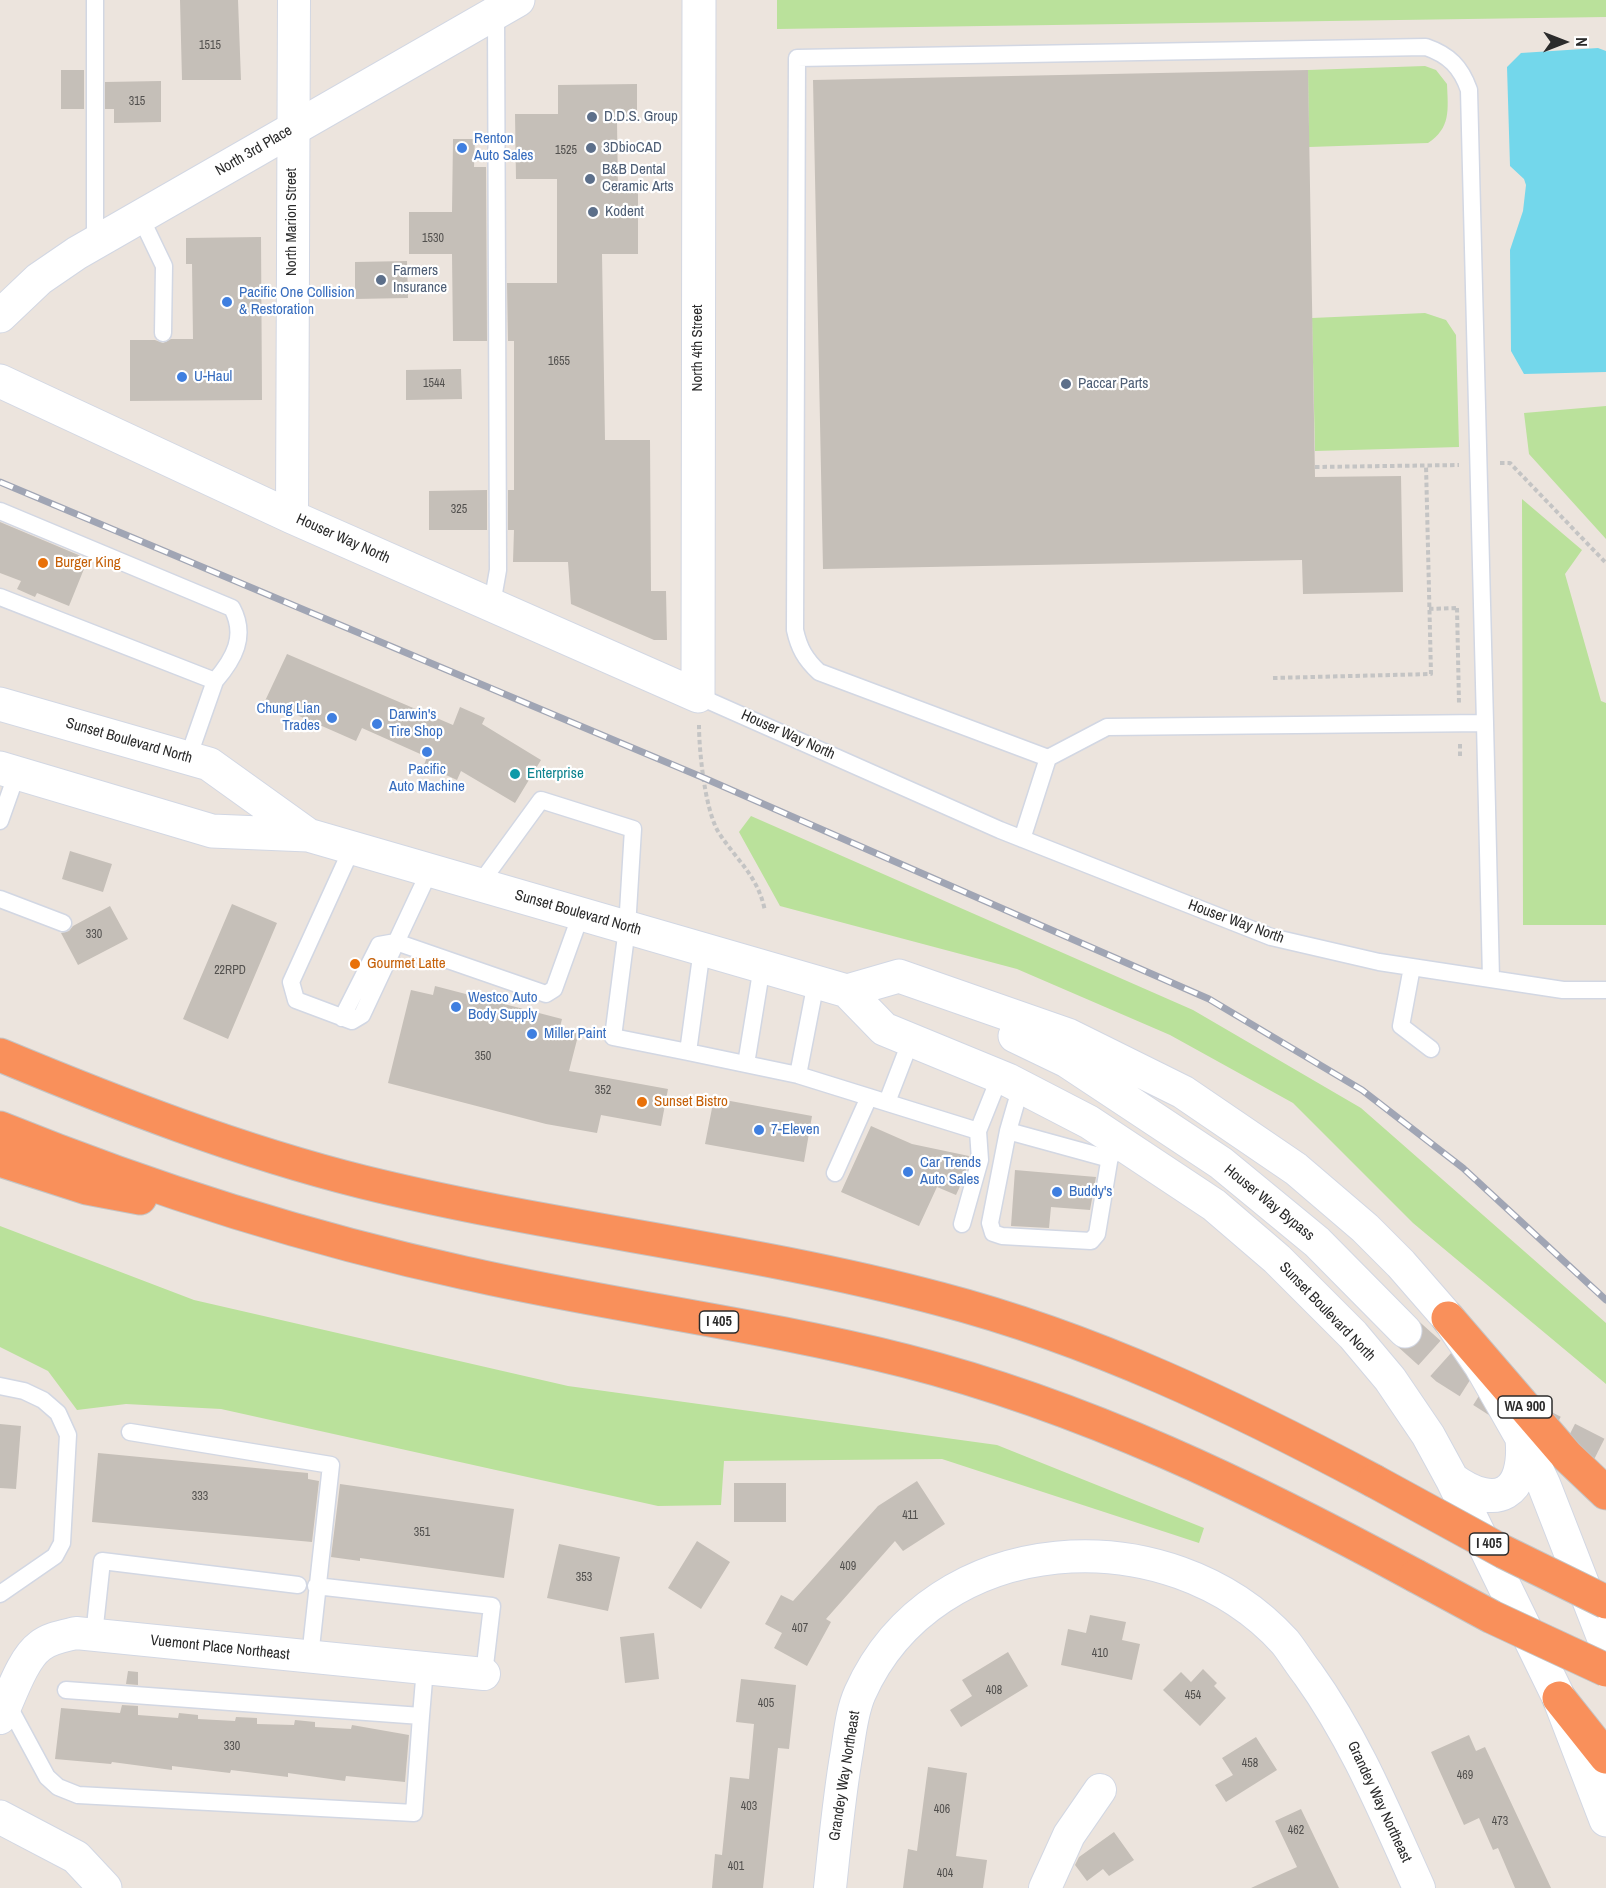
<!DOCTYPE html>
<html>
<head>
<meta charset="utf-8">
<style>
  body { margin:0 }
  #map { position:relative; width:1606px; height:1888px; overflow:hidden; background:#ece4dd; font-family:"Archivo Narrow",sans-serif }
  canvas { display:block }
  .north { position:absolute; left:1534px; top:12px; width:60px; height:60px; -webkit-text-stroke:4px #fff; paint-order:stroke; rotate:90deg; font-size:16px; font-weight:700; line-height:24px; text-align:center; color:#2b2b2b }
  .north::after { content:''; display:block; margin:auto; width:21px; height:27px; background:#2b2b2b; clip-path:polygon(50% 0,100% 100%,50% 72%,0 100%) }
</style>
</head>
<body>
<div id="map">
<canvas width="1606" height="1888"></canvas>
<div class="north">N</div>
</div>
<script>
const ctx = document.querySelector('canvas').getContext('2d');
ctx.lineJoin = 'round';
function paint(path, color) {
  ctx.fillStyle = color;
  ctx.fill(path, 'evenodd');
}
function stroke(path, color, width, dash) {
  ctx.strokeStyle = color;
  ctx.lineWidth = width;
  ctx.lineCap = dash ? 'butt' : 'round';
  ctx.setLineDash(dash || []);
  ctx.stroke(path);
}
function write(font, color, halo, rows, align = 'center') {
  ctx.font = font + ' "Archivo Narrow",sans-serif';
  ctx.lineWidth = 4.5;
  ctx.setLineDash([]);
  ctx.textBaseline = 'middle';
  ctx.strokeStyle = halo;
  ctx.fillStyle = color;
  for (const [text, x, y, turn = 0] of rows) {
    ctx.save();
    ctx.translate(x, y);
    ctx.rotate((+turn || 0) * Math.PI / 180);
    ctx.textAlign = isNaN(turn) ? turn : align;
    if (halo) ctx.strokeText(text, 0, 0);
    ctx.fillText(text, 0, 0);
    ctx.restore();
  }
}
paint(new Path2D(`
  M777,0H1606V17L777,29Z
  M1425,66L1436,70L1447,84C1448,110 1451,128 1428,143L1309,147L1308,70Z
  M1425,313L1446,320L1456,335L1459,447L1315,451L1312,318Z
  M1606,406V539L1529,454L1524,413Z
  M1522,499L1582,550L1565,574L1601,701L1606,703V925H1523Z
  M751,816L1193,1010L1361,1108L1606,1323V1384L1413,1223L1293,1103L1170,1035L1017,969L780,906L739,832Z
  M0,1226L194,1300L568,1386L997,1445L1204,1528L1199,1543L942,1459L724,1461L721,1505L658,1506L221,1409L126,1404L77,1410L48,1371L0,1347Z`), '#bae19b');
paint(new Path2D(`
  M1598,48L1606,51V372L1524,374L1511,351L1510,250L1523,211L1526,185L1524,179L1510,166L1507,67L1521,53Z`), '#73d7eb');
paint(new Path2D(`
  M180,0H238L241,80H182Z
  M61,70H84V109H61Z
  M1308,70L1315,477L1401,476L1403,592L1303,594L1302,560L823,569L813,80Z
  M161,81V122L114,123V109H105V82Z
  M637,84V122H617L618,191H638V254H602L605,440H650L651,591H666L667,640H654L571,604L568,562H513L514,530H508V490H514V341H508L507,283H557V179H516L515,114H558V85Z
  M453,139H475L474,167H486L487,341H453L452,254H409V212H452Z
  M261,237L262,400L130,401V340H155L163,343L171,339H193L192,264H186V238Z
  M407,261L408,298L355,299V262Z
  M461,369L462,399L406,400V370Z
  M487,490V530H429V491Z
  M0,522L88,559L69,606L37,593L35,597L17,589L21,581L0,573Z
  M287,654L453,725L460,707L485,718L482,724L541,760L515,803L461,771L457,780L424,765L427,757L362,728L356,741L265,701Z
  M70,851L112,864L103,892L62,879Z
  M232,904L277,923L228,1039L183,1019Z
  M110,906L128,939L78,965L61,933L69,931L73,926Z
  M435,986L562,1019L560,1027L579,1032L569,1071L668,1089L661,1126L601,1115L597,1133L546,1124L388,1083L411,990L433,995Z
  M714,1098L812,1116L804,1162L705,1144Z
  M871,1126L912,1144L969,1156L965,1175L956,1195L937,1187L919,1226L841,1192Z
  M1015,1170L1096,1177L1090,1210L1051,1207L1049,1228L1011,1226Z
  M0,1424L21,1426L16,1489L0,1488Z
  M98,1453L308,1473V1479L319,1481L312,1542L92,1522Z
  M917,1481L945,1524L903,1551L895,1541L826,1619L831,1622L807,1666L774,1648L782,1633L765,1624L781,1595L793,1601L878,1506Z
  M734,1483H786V1522H734Z
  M340,1484L514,1509L504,1578L360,1558V1561L331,1557Z
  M697,1541L730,1562L701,1609L668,1588Z
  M559,1544L620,1557L608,1611L547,1598Z
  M1090,1615L1126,1622L1122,1640L1140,1644L1132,1680L1061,1665L1068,1629L1086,1633Z
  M654,1633L659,1679L625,1683L620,1637Z
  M1008,1652L1028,1686L961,1727L950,1710L972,1696L962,1680Z
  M1203,1669L1217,1683L1214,1686L1226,1698L1200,1726L1163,1690L1181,1672L1191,1682Z
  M128,1671L138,1672V1685L126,1684Z
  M741,1679L796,1685L789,1749L778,1748L763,1888H712L715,1854L722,1855L730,1777L749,1779L754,1724L736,1722Z
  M122,1705L138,1706V1715L178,1718L179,1713L198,1715V1719L235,1721L236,1717L257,1718V1724L294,1725L295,1720L315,1722V1727L351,1729L352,1725L409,1735L405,1782L346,1776L345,1781L288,1773V1777L231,1770L230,1773L172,1766V1770L112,1762L111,1764L55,1759L61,1708L120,1713Z
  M1469,1735L1476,1751L1485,1747L1551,1888H1515L1498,1848L1493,1850L1479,1818L1464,1825L1431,1752Z
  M1256,1737L1277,1770L1226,1802L1215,1785L1233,1775L1222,1758Z
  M928,1767L967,1773L956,1856L987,1860L983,1888H903L908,1849L917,1851Z
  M1301,1809L1339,1888H1251L1297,1867L1275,1821Z
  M1114,1832L1134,1860L1109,1876L1103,1869L1087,1881L1075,1865L1079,1857Z`), '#c5bfb8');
stroke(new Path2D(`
  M1405,1331L1446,1368L1515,1412L1606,1458`), '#c5bfb9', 33, [33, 16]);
const lane = new Path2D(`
  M140,216L164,266L163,333
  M95,242V0
  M0,511L232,608C247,636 234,659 215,681
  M0,597L215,681L188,758
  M492,604L498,570L496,14
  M698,696L1000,830L1271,937L1379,962L1563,990H1606
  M1048,758L819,672C805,659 799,648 795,630L797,58L1426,47C1449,55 1461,67 1469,90L1485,723
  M0,821L17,773
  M1022,839L1048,758L1107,727L1485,723L1491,979
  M352,848L291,982L296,1000L352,1021L362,1015L430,870
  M479,885L541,800L633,829L627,928L613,1037L688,1052
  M0,899L63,923
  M702,949L688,1052L798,1075L978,1131
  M1412,967L1401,1026L1431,1049
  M342,1018L379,945L396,942L546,994L554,989L581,914
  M746,1064L762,966
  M798,1075L816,982
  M1021,1086L1008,1131L990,1223L993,1233L1002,1236L1091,1241L1097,1234L1113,1138
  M887,1102L911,1040
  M1008,1131L1110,1159
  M835,1173L869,1097
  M962,1224L980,1160L978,1131L1000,1076
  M0,1386L24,1391L43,1400L58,1413L68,1435L62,1543L55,1556L0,1594
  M130,1432L331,1465L310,1657
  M316,1586L492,1606L484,1674
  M94,1635L102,1561L298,1585
  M66,1690L421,1716L425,1668
  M4,1704L7,1703L47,1777L58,1787L78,1795L414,1813L421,1716`);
const street = new Path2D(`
  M292,517L294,0
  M0,1718C10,1698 22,1659 40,1646C50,1638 64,1636 76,1633L484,1674
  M830,1888C835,1842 839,1796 847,1751C850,1732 852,1711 860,1693C934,1528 1169,1514 1285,1642C1293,1652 1300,1664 1308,1674C1356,1741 1385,1813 1419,1888
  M1045,1888L1069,1835L1100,1790`);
const secondary = new Path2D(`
  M0,316L39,279L77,253L518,0
  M0,381L292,517L698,696L699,0
  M0,704L209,764L308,835
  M0,768L212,831L308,835L847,991L884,1029L1008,1080L1089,1122L1214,1205L1277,1259L1353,1335L1390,1379L1428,1435L1452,1479L1559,1698L1606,1820
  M847,991L899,976L1068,1035L1183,1092L1296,1169L1365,1228L1401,1264L1448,1318L1481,1366L1522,1438L1544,1485L1606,1644
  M1015,1036L1067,1061L1221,1163L1317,1242L1405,1331
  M1452,1479C1497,1512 1527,1494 1522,1439
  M0,1817L76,1857L105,1888`);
const highway = new Path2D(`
  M0,1055C118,1104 239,1151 363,1182C553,1229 750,1248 940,1299C1093,1339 1235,1407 1374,1481
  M0,1128C151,1189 306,1238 465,1273C611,1306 760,1324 906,1361C1086,1407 1253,1488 1416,1576
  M0,1160L87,1188L140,1198
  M1448,1318L1567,1456L1606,1493
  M1559,1698L1606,1757`);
stroke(lane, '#d2d7e3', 19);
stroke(street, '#d2d7e3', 34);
stroke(secondary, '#d2d7e3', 35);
stroke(highway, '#c4c4c4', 35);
stroke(new Path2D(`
  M1500,463H1510L1606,563
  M1315,467L1459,465
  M1457,608L1459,703
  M1429,609L1459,608
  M1273,678L1431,674L1426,465
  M699,725C699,751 705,811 719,833C738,862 758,876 765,911
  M1460,744V759`), '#c4c4c4', 4, [4.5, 3]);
stroke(lane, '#fff', 16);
stroke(street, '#fff', 32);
stroke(secondary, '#fff', 33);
stroke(highway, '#f9905b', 33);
const rail = new Path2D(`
  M0,482L704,778L1209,999L1362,1090L1463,1168L1606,1300`);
stroke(rail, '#a0a5b4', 7);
stroke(rail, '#fff', 4.5, [14]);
const highwayBridge = new Path2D(`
  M1374,1481L1504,1552L1606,1602
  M1416,1576L1492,1617L1606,1670`);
stroke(highwayBridge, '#c4c4c4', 35, []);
stroke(highwayBridge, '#f9905b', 33);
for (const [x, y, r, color] of [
  [592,117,6,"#5c6f8a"],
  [462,148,6,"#3f7fe0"],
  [591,148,6,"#5c6f8a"],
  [590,179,6,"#5c6f8a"],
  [593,212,6,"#5c6f8a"],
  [381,280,6,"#5c6f8a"],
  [227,302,6,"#3f7fe0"],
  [182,377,6,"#3f7fe0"],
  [1066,384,6,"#5c6f8a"],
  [43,563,6,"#e8710a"],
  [332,718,6,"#3f7fe0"],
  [377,724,6,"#3f7fe0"],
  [427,752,6,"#3f7fe0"],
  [515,774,6,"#0f9aa8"],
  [355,964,6,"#e8710a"],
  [456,1007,6,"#3f7fe0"],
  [532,1034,6,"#3f7fe0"],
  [642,1102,6,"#e8710a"],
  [759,1130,6,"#3f7fe0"],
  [908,1172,6,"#3f7fe0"],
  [1057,1192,6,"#3f7fe0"]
]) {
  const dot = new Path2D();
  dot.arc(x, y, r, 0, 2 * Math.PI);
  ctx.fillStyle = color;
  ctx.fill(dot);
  stroke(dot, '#fff', 2);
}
write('12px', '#52504e', null, [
  ["1515",210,46],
  ["315",137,102],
  ["1525",566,151],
  ["1530",433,239],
  ["1655",559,362],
  ["1544",434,384],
  ["325",459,510],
  ["330",94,935],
  ["22RPD",230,971],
  ["350",483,1057],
  ["352",603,1091],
  ["333",200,1497],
  ["411",910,1516],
  ["351",422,1533],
  ["409",848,1567],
  ["353",584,1578],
  ["407",800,1629],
  ["410",1100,1654],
  ["408",994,1691],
  ["454",1193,1696],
  ["405",766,1704],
  ["330",232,1747],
  ["458",1250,1764],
  ["469",1465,1776],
  ["403",749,1807],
  ["406",942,1810],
  ["473",1500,1822],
  ["462",1296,1831],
  ["401",736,1867],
  ["404",945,1874]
]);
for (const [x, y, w] of [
  [719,1322,39],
  [1525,1407,54],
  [1489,1544,39]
]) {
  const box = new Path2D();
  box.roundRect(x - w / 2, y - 11, w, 22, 4.5);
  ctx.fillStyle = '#fff';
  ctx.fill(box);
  stroke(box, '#2b2b2b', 1.5);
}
write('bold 14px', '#2b2b2b', null, [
  ["I 405",719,1322],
  ["WA 900",1525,1407],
  ["I 405",1489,1544]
]);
write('15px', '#4e5e75', '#fff', [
  ["D.D.S. Group",604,117],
  ["3DbioCAD",603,148],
  ["B&B Dental",602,170],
  ["Ceramic Arts",602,187],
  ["Kodent",605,212],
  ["Farmers",393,271],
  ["Insurance",393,288],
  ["Paccar Parts",1078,384]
], 'left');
write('15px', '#366cbe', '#fff', [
  ["Renton",474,139],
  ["Auto Sales",474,156],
  ["Pacific One Collision",239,293],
  ["& Restoration",239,310],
  ["U-Haul",194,377],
  ["Chung Lian",320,709,"right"],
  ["Trades",320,726,"right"],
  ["Darwin's",389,715],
  ["Tire Shop",389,732],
  ["Pacific",427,770,"center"],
  ["Auto Machine",427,787,"center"],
  ["Westco Auto",468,998],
  ["Body Supply",468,1015],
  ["Miller Paint",544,1034],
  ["7-Eleven",771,1130],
  ["Car Trends",920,1163],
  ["Auto Sales",920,1180],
  ["Buddy's",1069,1192]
], 'left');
write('15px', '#2b2b2b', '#fff', [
  ["North 3rd Place",254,151,-30],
  ["North Marion Street",292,222,-90],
  ["North 4th Street",698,348,-90],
  ["Houser Way North",343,539,24],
  ["Houser Way North",788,735,24],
  ["Sunset Boulevard North",129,741,16],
  ["Sunset Boulevard North",578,913,16],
  ["Houser Way North",1236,922,20],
  ["Houser Way Bypass",1269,1203,39],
  ["Sunset Boulevard North",1327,1312,46],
  ["Vuemont Place Northeast",220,1648,6],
  ["Grandey Way Northeast",845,1776,-81],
  ["Grandey Way Northeast",1379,1802,65]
]);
write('15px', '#c56008', '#fff', [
  ["Burger King",55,563],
  ["Gourmet Latte",367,964],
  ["Sunset Bistro",654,1102]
], 'left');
write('15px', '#0d838f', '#fff', [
  ["Enterprise",527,774]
], 'left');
</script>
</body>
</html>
